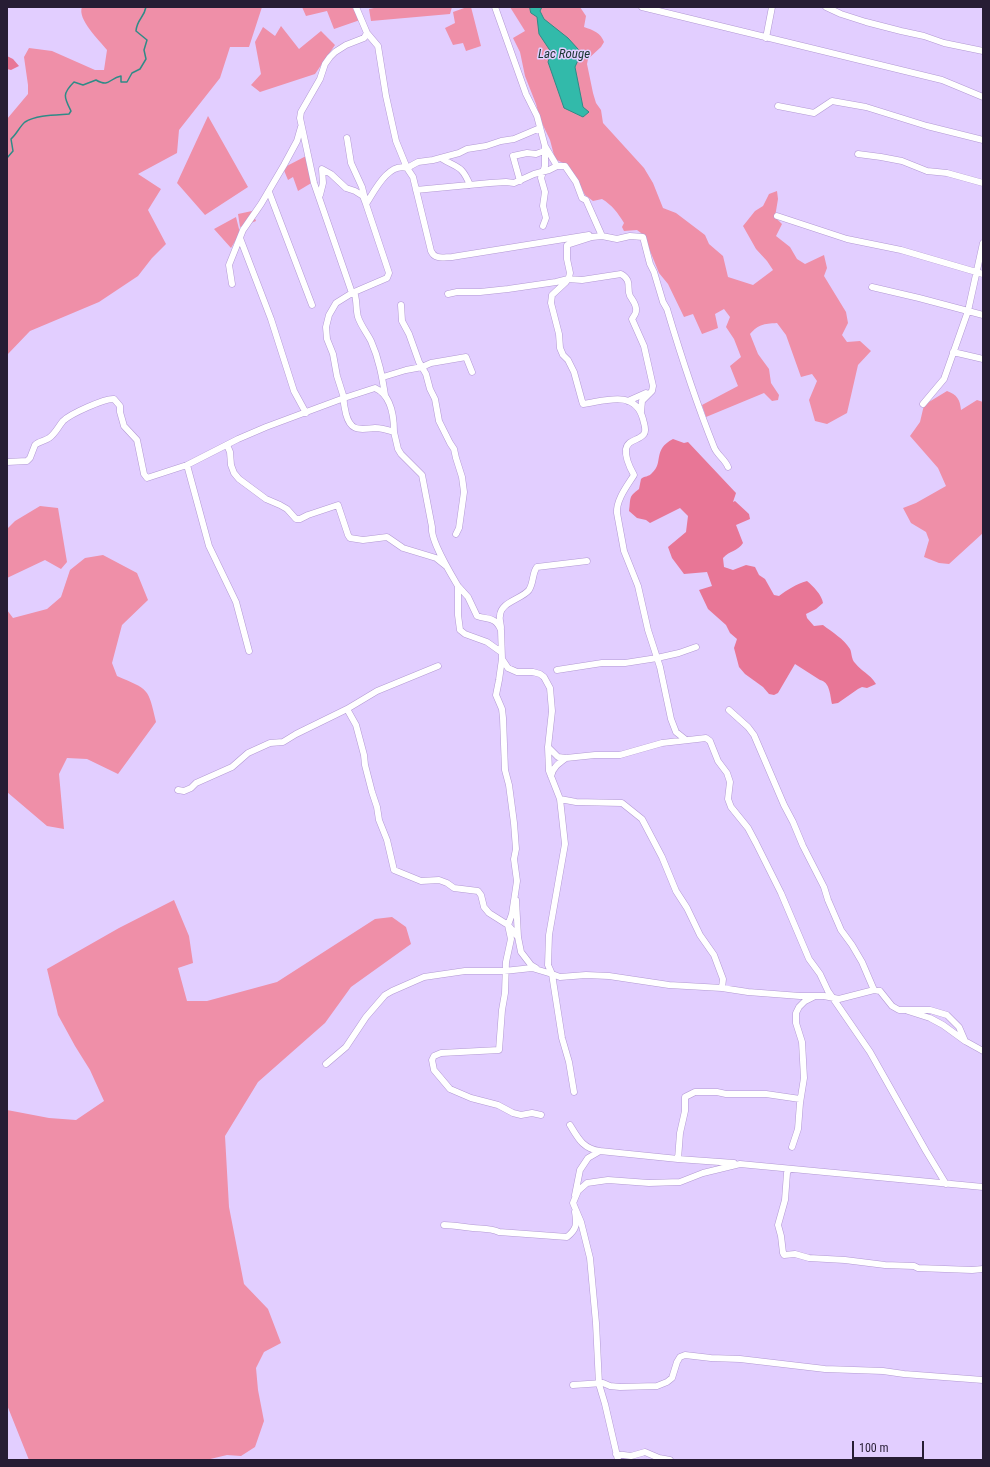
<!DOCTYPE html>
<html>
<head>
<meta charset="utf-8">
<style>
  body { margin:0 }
  #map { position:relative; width:990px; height:1467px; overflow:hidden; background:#e2ceff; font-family:"Roboto Condensed",sans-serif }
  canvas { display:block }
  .frame { position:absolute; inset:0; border:8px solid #271d34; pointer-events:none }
  .scale { position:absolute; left:852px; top:1441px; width:72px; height:18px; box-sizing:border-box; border:2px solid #271d34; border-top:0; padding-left:5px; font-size:12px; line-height:14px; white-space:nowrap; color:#271d34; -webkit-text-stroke:3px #e2ceff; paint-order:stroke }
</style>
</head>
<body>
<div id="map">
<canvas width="990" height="1467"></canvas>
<div class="frame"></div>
<div class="scale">100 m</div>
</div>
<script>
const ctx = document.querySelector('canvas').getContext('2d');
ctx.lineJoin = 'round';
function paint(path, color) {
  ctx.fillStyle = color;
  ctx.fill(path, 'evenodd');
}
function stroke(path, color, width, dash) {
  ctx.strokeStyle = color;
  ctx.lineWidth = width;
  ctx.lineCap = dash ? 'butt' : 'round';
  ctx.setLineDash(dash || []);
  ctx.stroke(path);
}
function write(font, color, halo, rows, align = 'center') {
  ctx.font = font + ' "Roboto Condensed",sans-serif';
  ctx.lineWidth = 3;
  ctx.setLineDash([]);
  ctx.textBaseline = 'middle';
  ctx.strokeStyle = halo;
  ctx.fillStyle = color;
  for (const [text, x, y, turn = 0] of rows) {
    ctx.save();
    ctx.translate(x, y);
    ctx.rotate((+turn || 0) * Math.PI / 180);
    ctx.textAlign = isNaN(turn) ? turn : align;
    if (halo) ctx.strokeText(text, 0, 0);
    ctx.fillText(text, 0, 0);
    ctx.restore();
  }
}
paint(new Path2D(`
  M82,7H262L249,47H230L220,78L179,130L177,153L138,174L161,189L148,210L166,244L152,258L138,276L99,302L30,331L7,355V119L28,94V85L24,57L29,48L52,51L95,70H104L107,50C99,40 77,19 82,7Z
  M302,7H352L360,20L334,29L327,11L306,16Z
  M379,7H452L450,14L371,21L369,9Z
  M467,7H471L481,46L466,51L463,43L453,45L445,28L455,23L453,12Z
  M510,7H580L586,16L584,27C593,30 601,33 604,42L601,47L588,59L587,64L593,93L596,103L601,110L603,123L644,168L653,183L663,208L676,213L705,235L709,244L723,256L728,277L753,285L773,270L767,261L756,249L743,226L755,211L763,206L769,194L777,191L778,199L775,217L782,224L776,236L790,247L797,259L805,264L824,255L827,268L824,276L846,312L848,323L842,335L847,342L860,341L871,351L858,365L847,413L827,424L815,421L809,400L817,381L812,374L801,377L786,335L777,323C763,324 759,324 750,334L758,354L769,369L771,383L779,395L778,400L772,401L764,393L706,417L702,405L738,386L730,366L741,357L734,339L726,327L730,317L724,309L715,314L718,328L702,334L693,314L684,317L668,284L659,273L646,241L641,233L637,230L624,231L622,227L624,223C618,213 612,205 602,199L593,201L585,195L579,183L563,163L555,159L550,140L540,119L536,104L525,76L520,52L513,38L525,31Z
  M281,26L299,49L321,31L335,45L315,74L260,92L251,85L261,74L255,42L263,27L275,36Z
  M208,116L248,187L205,215L177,183Z
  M308,155L313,182L298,191L293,177L288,180L283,168Z
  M252,211L256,221L240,227L238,214Z
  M236,217L240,233L231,248L214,229Z
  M947,391C957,395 960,399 961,410L977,400L983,402V502L982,504L983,507V533L949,564L939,563L924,557L929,540L926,532L911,523L903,508L916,503L946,486L938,468L910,436L920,422L924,405Z
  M40,506L58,508L67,562L61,569L45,560L7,578V529L15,521Z
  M103,555L137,573L148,600L122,625L112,663L117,676C149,690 148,687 156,722L118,774L87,759L67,758L59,774L64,829L47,826L7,792V610L13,618L47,609L61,597L70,570L85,558Z
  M174,900L189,936L193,963L178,968L187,1001H207L277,982L375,919L392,917L406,927L411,944L351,987L325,1023L258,1082L225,1136L229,1207L244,1284L268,1309L281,1343L264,1352L256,1368L258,1390L264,1421L255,1447L241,1456L227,1455L206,1460H29L7,1405V1110L49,1118L76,1120L104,1101L90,1070L75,1046L58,1015L47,969L119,928Z`), '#ef8fa8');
paint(new Path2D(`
  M7,56L13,59L19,66L11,70L7,69Z
  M673,439L684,443L688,442L736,493L733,502L735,501L749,514L750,519L736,525L743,543C738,551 729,551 723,558L724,567L733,570L746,565L755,567L759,575L765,579L774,595L779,596C787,590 796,584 807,581C813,586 822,595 823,603L816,609L806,614L807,618L814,626L823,625C832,632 844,639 850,649C852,653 851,659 855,663C862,672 869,673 876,684L867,688L862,687L858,689L838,703L832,704C830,695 830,682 820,680L795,664L778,693L774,695L769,694L763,687L745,674L739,667L734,648L737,639L730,633L726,625L708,609L699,590L712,586L707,572L684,574L672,558L668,547L686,532L688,516L680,508L650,523L646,520L637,518L629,511C631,498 628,497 639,489L641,479C644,476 649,477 652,473C664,463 652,450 673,439Z`), '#e87696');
const water = new Path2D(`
  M530,7H542L540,11L544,19L568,38L578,49L579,58L575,67L583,107L589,112L583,117L564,108L548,62L551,52L539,34L537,17L531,13Z`);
paint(water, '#32baaa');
stroke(water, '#2f8b87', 1);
stroke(new Path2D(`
  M7,158L13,151L11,139C16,135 20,126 25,122C36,115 55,115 69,114L71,111C64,97 62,94 74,82L83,85L96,80C110,88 109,78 121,76V82H127L132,73L140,69L146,59L144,50L147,40L136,31C137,19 144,18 146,7`), '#2f8b87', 1.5);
const minor = new Path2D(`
  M356,7L367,33L364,38L346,45L335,52L330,57L325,64L320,79L301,112L300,118L314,183L352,293L355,295C357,302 356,310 358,317C361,326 367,333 371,341C379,359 382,376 385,395
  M495,7L526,94L537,116L545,146L557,166H565L576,182L582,198L586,200L602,236
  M642,7L942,80L983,97
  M826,7L841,14L866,22L901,31L924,36L944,43L983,51
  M367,33L378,46L386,96L396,141L407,168L418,162L433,160L459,153L467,149L486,146L501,141L514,139L540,128
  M766,38L772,7
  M778,106L814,113L832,101L866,107L927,126L983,140
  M347,138L351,163L362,187L365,199
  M858,154L881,157L902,161L927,171L947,173L983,183
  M441,158C458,169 461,164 470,185
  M520,181L513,156L527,153L536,154L544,151
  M416,190L490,183L506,182L514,183L534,174L549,170L557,166
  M269,192L312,305
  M320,195L323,183L322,169L331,174L346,188L355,191L363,196L366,204
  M777,216L847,239L901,250L983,274
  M543,226L546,218L543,206L545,192L541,178L545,166V146
  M240,238L271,319L294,391L306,413
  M232,284L229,265L243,230L261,204L284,165L297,141L301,127
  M872,287L919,298L983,315
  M448,294L457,292H480L508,289L556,282L568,279L582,280L621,274C633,281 626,288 630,296C633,301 637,305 636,311C636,314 633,317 632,319L644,346L653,386L652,391L649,394
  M401,305L402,321L409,334L419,362L426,374L430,389L435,399L439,421L450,443L454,449L456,458L462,477L464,492L459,528L456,534
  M953,352L983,359
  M383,377L406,370L422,367L431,363L466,357L472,372
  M628,401L646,393L649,394L642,401L641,412
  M923,404L944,379L968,311L983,243
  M394,432L398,449L401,454L422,475L432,527C430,540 451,574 458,586
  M227,445L230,452L231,465L234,473L239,479L266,499L280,505L287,509L296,519H300L308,515L338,505L348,535L350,538L363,540L387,537L403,548L436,558L446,566
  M7,462L27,461L30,458L35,445C39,441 45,441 49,438C55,434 58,427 63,421C70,414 105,398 114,399L120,406V412L124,426L137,440L144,474L147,478L187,465L209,546L236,602L249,651
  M187,465L238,439L266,427L344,398C343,403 345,408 346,414C351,433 361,429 375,428C382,428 388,430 394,432C394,416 391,395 375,388L344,398L337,376L333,354L327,339L326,327L329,315L336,303L352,293L387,278L389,273L366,204C374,192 388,162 407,168L413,177L431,251C435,260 443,257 452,257L589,235
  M501,628C501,624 499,619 500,616C500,602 522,599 529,590C534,582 532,573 537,567L587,561
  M501,652L487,642L465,634L460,630L458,615V586L468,597L477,616C488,620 495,616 501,630L502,659L508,668L517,672H533L540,674L544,677L550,688L552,711L548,747L549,771L560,799L565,844L549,935L548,965L552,974L560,977L586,975L609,976L669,985L722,988L748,992L800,996H824L839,999L874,990L880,991L892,1006L899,1010H930L947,1015L959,1027L965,1041L983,1051
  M502,659L499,680L496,695L502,709L503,718L505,770L509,785L514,823L516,849L514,859L517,881L512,914L508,925L511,939L506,962L505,993L502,1010L499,1050L441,1053L434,1056L432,1060L434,1070L450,1089L471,1098L498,1105L513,1113L521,1115L532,1113L541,1115
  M557,670L602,663H625L657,658L679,653L696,647
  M347,709L356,725L364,755L365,765L372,792L377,807L379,820L387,840L394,870L421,881L439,880L447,883L454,888L478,891L481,895L484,907L489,913L508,925L518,937L521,952L531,965L536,968
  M729,710L748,727L754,735L784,805L793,822L803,846L824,887L828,900L841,930L852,945L862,962L874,990
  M686,740L676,732L671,719L660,667L648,630L638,586L624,551L617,513C616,500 627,486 634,475C630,468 625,458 626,449C628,439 639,441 644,434C647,430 644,424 643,419C635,389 605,401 583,404L582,401L574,372L568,360L563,355L560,348L559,334L551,303L552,295L566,282L569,277L570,273L567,259V245L592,237L602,236L617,239L630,236L643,237L650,264L654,272L663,302L667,309C681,356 696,402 714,447C717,455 725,459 728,467
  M548,747L558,757L566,758L595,755H620L662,743L706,738L710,741L718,761L727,773L730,782L728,799L731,807L748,828L756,843L781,893L809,959L820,974L828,991L870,1052L926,1151L946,1184
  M551,776C553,767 559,763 566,758
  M178,790L184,791L191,788L196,783L232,767L248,753L270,743L283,742L296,734L347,709L377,691L438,666
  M560,799L576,802L622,803L642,819L662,857L676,891L687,908L700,935L714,955L723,979L722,988
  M516,900L518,937
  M908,1011L930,1018L943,1025L965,1041
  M326,1064L346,1047L366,1017L385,995L392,991L424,977L465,971H504L532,968L552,974L562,1038L569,1062L574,1092
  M570,1125C578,1138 583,1149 600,1151
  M792,1147L798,1129L800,1103L804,1078L802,1042L796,1023V1013L799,1007L805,1001L813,997
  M678,1159L680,1133L685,1111V1097L695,1092H717L726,1094H766L800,1099
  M789,1169L787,1173L785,1200L778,1225L781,1236L783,1253L784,1255L795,1254L809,1258L845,1260L885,1265L914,1266L918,1268L972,1270L983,1269
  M575,1195L580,1170L588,1158L600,1151L678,1159L734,1163
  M444,1225C454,1225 463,1227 473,1228C482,1229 490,1228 499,1232L567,1237C577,1229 577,1224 575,1212
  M573,1385L603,1383L610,1386L620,1387L657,1386L667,1382L672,1378L677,1362L680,1357L685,1355L711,1358L740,1359L825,1369L883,1371L904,1374L983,1380
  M616,1454L631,1456L645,1452L659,1458L670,1460
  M618,1460L605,1404L599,1384L596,1323L590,1258L581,1222L573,1203L578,1191L587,1183L608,1180L649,1183L680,1182L703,1173L740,1164L983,1187`);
stroke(minor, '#b299d3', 7);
stroke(minor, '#fff', 6);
write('italic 13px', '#1a3632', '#e2ceff', [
  ["Lac Rouge",564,55]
]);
</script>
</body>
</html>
